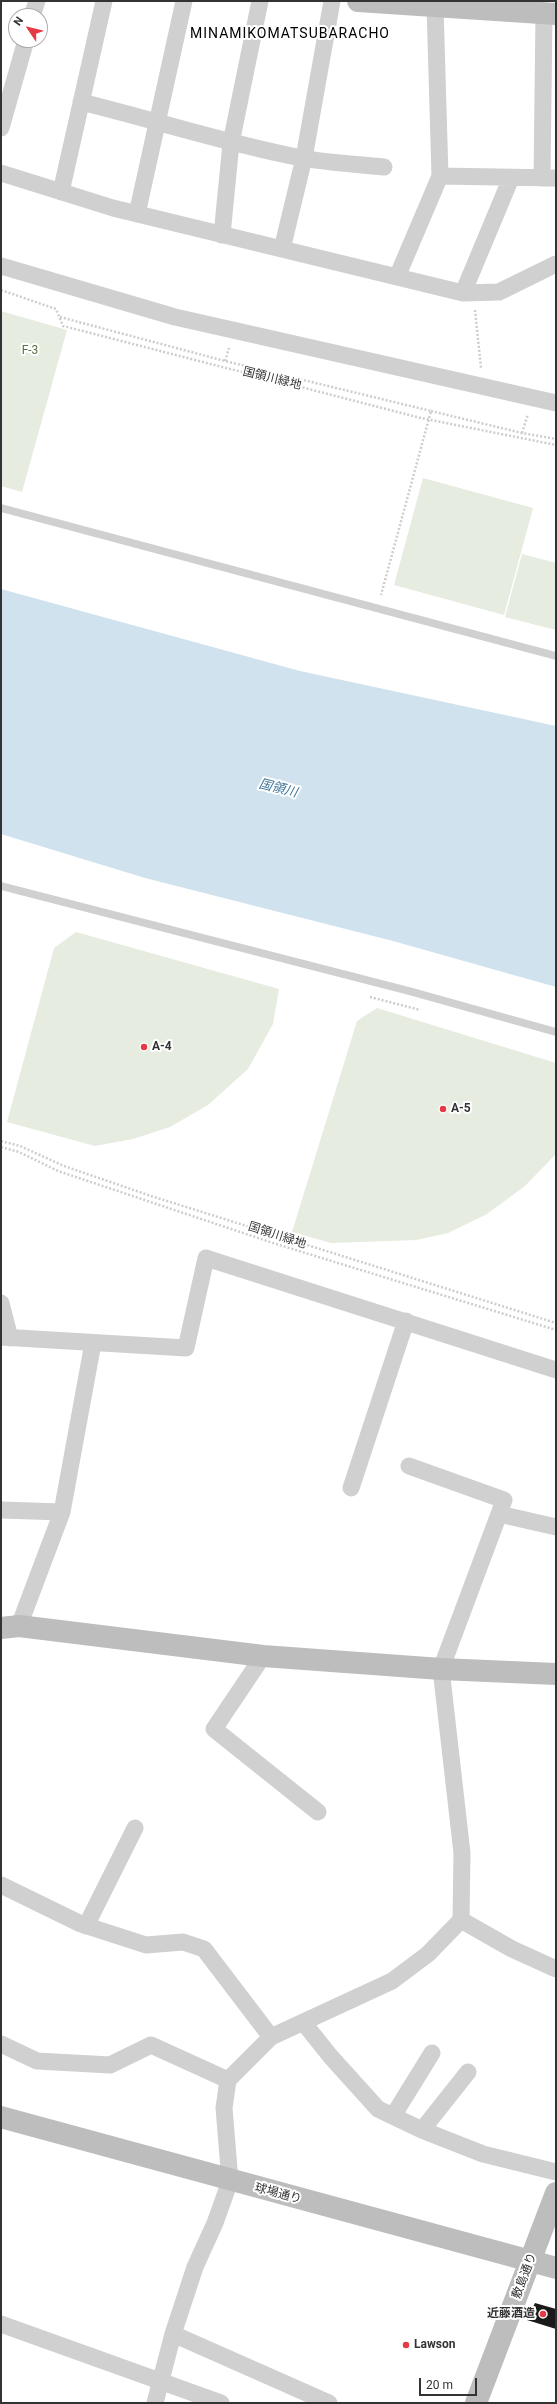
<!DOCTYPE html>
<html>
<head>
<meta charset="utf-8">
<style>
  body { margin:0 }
  #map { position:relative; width:557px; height:2404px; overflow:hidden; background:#fff; font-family:Roboto,sans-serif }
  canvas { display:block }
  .frame { position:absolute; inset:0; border:2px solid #333; pointer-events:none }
  .north { position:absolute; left:8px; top:8px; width:40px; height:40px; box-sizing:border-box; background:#fff; border:1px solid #adadad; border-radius:50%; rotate:305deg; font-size:11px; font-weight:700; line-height:16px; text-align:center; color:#333 }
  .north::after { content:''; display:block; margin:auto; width:14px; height:18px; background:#e63946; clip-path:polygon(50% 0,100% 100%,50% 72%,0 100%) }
  .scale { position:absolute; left:419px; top:2378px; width:58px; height:18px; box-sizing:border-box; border:2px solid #333; border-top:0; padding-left:5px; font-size:12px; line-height:14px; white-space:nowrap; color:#333; -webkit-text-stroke:3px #fff; paint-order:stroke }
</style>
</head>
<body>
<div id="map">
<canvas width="557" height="2404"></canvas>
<div class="frame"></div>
<div class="north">N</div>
<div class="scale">20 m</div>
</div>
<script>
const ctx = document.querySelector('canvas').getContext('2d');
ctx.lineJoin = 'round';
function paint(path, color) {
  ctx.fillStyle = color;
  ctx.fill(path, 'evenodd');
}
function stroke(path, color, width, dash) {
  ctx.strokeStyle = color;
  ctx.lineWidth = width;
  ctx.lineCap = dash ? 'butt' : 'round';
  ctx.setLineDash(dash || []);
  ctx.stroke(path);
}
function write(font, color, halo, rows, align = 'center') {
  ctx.font = font + ' Roboto,"Noto Sans JP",sans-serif';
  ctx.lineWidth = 4;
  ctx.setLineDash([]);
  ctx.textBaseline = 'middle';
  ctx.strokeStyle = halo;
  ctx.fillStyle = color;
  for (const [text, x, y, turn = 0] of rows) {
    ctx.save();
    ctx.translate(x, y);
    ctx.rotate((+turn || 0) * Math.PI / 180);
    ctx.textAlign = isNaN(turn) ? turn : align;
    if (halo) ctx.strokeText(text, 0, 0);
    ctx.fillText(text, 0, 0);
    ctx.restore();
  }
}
paint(new Path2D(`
  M1,311L67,330L22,492L1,486Z
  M423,478L533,508L504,615L394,585Z
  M522,554L556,563V630L505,617Z
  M76,932L279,989L273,1024L248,1069L208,1105L170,1127L133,1139L95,1146L7,1122L54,948Z
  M377,1008L556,1063V1154L525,1186L487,1214L448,1233L416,1240L331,1243L292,1232L357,1021Z`), '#e6ecdf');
paint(new Path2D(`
  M1,589L300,671L556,726V987L393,941L145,878L1,834Z`), '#cfe2ee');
paint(new Path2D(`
  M535,2303L556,2309V2329L527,2320Z`), '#1a1a1a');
stroke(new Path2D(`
  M1,290L56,309L63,326L421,418L556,445
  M475,310L481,368
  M60,317L225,361L431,411L381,595
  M225,361L229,348
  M431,411L522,433L556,439
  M522,433L528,414
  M370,997L420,1010
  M1,1141L20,1146L64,1166L151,1196L556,1323
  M1,1147L19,1152L58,1171L273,1243L556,1330`), '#cdcdcd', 2.5, [2, 2]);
stroke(new Path2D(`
  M1,508L556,656
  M1,886L409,991L556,1032`), '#d0d0d0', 8);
stroke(new Path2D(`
  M32,16L37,1
  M81,102C155,120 228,144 302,158C329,163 357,164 384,167
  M1,128L26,40
  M1,173L113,208L463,293L499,292L556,264
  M440,176L556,178
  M542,178L544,14
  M61,192L104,1
  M137,214L184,1
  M222,235L231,143L260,1
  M282,249L304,158L332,1
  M1,266L175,317L556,403
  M397,277L440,176L435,6
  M463,293L511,178
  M1,1303L10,1338
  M1,1337L186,1348L206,1258L556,1370
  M409,1466L504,1500L499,1514
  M351,1488L406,1321
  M1,1510L62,1512L93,1343
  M19,1626L62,1512
  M263,1656L214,1729L318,1812
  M1,1885L81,1924L146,1945L183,1942L204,1949L271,2037
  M461,1920L512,1949L556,1969
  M86,1926L135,1828
  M303,2022L331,2057L378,2109L422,2130L468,2072
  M1,2044L37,2061L110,2065L151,2045L228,2080
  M393,2116L432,2053
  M422,2130L483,2154L556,2172
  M1,2324L221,2403
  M173,2334L329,2403
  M155,2403L173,2334L195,2267L215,2223L230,2181L224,2108L228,2080L271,2037L392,1981L428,1954L461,1920L462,1853L441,1669L499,1514L556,1527`), '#d0d0d0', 17);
stroke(new Path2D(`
  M358,1L556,14
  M1,1628L19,1626L263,1656L441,1669L556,1674
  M1,2117L556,2268
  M476,2403L556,2193`), '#bdbdbd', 22);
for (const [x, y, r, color] of [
  [144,1047,4,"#e63946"],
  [443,1109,4,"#e63946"],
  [543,2314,4,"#e63946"],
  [406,2345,4,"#e63946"]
]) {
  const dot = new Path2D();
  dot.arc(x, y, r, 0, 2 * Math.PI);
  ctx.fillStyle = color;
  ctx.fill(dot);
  stroke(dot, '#fff', 1.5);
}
write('12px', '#56703f', '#fff', [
  ["F-3",30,351]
]);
write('12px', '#333', '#fff', [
  ["国領川緑地",272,379,14],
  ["国領川緑地",277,1236,18],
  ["球場通り",278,2194,15],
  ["敷島通り",525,2276,-69]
]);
write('bold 12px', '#333', '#fff', [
  ["A-4",152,1047],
  ["A-5",451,1109],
  ["近藤酒造",535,2314,"right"],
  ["Lawson",414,2345]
], 'left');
write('italic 13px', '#3f7597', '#fff', [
  ["国領川",278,789,14]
]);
ctx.letterSpacing = '1px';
write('14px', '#000', '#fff', [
  ["MINAMIKOMATSUBARACHO",290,34]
]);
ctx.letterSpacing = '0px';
</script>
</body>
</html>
